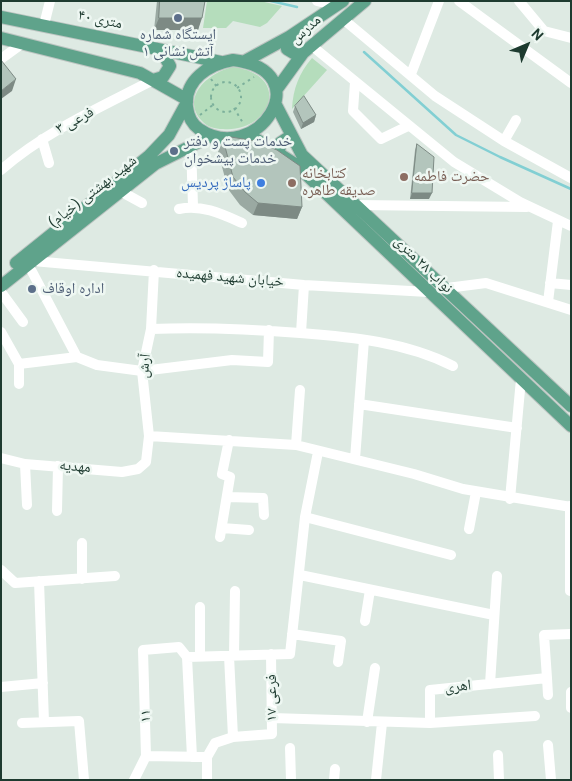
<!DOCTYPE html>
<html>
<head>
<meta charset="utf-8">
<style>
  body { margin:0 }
  #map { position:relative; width:572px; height:781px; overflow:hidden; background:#deeae3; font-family:Roboto,sans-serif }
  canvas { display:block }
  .frame { position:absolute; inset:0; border:2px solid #1e3b30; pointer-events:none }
  .north { position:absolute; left:502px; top:20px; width:50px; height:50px; -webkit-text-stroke:4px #eef7f2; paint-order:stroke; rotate:45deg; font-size:14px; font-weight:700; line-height:20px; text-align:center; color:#1e3b30 }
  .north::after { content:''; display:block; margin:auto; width:18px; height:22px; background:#1e3b30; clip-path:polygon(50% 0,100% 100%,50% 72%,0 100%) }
</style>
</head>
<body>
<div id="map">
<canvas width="572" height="781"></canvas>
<div class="frame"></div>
<div class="north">N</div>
</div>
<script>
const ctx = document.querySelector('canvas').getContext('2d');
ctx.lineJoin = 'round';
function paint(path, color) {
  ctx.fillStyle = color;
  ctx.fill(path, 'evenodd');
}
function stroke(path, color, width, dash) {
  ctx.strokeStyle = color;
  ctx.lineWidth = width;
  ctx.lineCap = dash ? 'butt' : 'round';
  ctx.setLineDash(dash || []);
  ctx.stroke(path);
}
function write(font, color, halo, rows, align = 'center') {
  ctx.font = font + ' Roboto,"Noto Naskh Arabic",sans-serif';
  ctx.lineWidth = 5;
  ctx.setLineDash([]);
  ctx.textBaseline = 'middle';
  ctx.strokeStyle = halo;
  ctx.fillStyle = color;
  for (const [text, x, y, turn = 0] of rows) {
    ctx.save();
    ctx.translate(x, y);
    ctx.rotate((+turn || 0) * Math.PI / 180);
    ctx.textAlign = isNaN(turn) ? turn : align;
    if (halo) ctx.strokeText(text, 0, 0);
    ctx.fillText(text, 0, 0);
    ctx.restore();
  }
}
paint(new Path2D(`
  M207,1H260L282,6L267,23L260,27L233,21L226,28H203Z
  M312,58L327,70L292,109C293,89 299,73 312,58Z
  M233,67C293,75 271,133 223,129C215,129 207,127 202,121C180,97 209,72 233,67Z`), '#b5ddbc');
stroke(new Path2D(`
  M271,1L297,7
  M364,52L456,135L500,157L571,189`), '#82cfd3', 2.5);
const major = new Path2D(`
  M1,17L221,62
  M289,37L287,49L297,55L303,53
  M1,38L140,73L186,99
  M233,60C322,71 256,168 199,129C192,124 188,115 187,107C184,80 209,64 233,60Z
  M245,61L289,37L343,1
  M153,80L163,77L170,66L161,50
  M277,89L303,53L365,1
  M276,105L302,155L571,406
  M248,134L295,164L571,426
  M279,154L280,143L286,139L293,138
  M16,263L149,156L169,135L187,102
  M1,286L155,164L211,136`);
stroke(major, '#bcc4c1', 14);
stroke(new Path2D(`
  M211,79L217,87
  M211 97a15 15 0 1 1 30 0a15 15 0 1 1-30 0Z
  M237,88L254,77
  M234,108L243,123
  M200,115L214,104`), '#7cb09b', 2, [2.5, 4]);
stroke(new Path2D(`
  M317,1L336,6
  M459,1L571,83
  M519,1L544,31L571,38
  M343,19L435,96L504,141L571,178
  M44,25L50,1
  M312,46L454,162L520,202L571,226
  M1,59L23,43
  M411,74L439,1
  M355,82L353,111L381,139L408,126
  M42,139L49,163
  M504,141L516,120
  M191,145L193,206
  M1,170C46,131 101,107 153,80
  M120,191L142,203
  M356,205L527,207
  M179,209C201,204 222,214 242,223
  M33,261L304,285L428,292
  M28,264L77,357
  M550,283L571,285
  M447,288L486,283L571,310
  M1,292L23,322
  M548,302L558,221
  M151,329C201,327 250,329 300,333C352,337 406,342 453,366
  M1,332L19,364V384
  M301,333L304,285
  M19,364L77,357L97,365L142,371L232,360L268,362L269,330
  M359,404L517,428
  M149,436L296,445L414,474L463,489L571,507
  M296,445L300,390
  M1,458L25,464L122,472L138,469L146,462L149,436L142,371L151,329L154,270
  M355,459L364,340
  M25,464L27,505
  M228,497L263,498L264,515
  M510,499L521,379
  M570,506V591
  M57,511L58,466
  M305,517L451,555
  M222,528L249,530
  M469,529L476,492
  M220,537L230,477L222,474L229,440
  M1,570L15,583L115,576
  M300,575L494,615
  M82,579V543
  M39,581L44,722
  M200,607V656
  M365,621L370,590
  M292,634L341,641L338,662
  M234,655L235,591
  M229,656L233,737
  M187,657L290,654L305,517L318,452
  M547,678L548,695
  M490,684L497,576
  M1,687L43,683
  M571,692V708
  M272,718L430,723V690L547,678L544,635L571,634
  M367,722L375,668
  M22,723L79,721L84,780
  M430,723L535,716
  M548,745L551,780
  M290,748L291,780
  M498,755L499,780
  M146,756L207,757
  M134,780L146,756L143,650L179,647L187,657L192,757
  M207,780V757L215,743L233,737L272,734L271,654
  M334,780L335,769
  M376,780L382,723`), '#fff', 10);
stroke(major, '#5fa38b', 12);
paint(new Path2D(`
  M157,1H205L198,30H154Z
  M295,106L316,115L314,122L301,129L293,112Z
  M223,139L302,207L297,219L253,215L240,205L228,189L218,152Z
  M417,144L429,199H410L415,150Z`), '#9aa9a2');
paint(new Path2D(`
  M159,18H202L198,30H154Z
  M16,79L12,91L1,99V91Z
  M316,115L314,122L301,129L303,123Z
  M412,193H432L429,199H410Z
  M258,203L302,207L297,219L253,215Z`), '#7d8a84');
const building = new Path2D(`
  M160,1H205L202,18H159Z
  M1,60L16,79L1,91Z
  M304,96L316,115L303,123L295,106Z
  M231,137L255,141L277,150L300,166L302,207L258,203L245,192L233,177L223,139Z
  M417,144L434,157L432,193H412Z`);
paint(building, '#b3c5bc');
stroke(building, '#7d8a84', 1);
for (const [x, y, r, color] of [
  [178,18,5,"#5c6f8a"],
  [174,151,5,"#5c6f8a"],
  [404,177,5,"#8d6e63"],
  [261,183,5,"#3f7fe0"],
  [292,183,5,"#8d6e63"],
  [32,289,5,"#5c6f8a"]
]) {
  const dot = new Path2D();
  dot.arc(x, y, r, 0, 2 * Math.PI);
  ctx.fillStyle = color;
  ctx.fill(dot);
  stroke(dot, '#eef7f2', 2);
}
write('15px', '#1e3b30', '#eef7f2', [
  ["۴۰ متری",100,20,12],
  ["مدرس",306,30,-42],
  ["فرعی ۳",75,121,-28],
  ["شهید بهشتی (خیام)",93,192,-38],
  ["نواب ۲۸ متری",423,265,44],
  ["خیابان شهید فهمیده",230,278,5],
  ["آرش",145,366,-85],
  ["مهدیه",75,467,5],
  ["اهری",458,687,-6],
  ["فرعی ۱۷",272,698,-90],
  ["۱۱",146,716,-90]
]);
write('15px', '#4e5e75', '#eef7f2', [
  ["ایستگاه شماره",178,35,"center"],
  ["۱ آتش نشانی",178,52,"center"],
  ["خدمات پست و دفتر",184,142],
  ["خدمات پیشخوان",184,159],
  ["اداره اوقاف",42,289]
], 'left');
write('15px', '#785e54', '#eef7f2', [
  ["کتابخانه",302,174],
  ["صدیقه طاهره",302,191],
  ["حضرت فاطمه",414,177]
], 'left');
write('15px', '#366cbe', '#eef7f2', [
  ["پاساژ پردیس",251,183]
], 'right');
</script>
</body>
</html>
